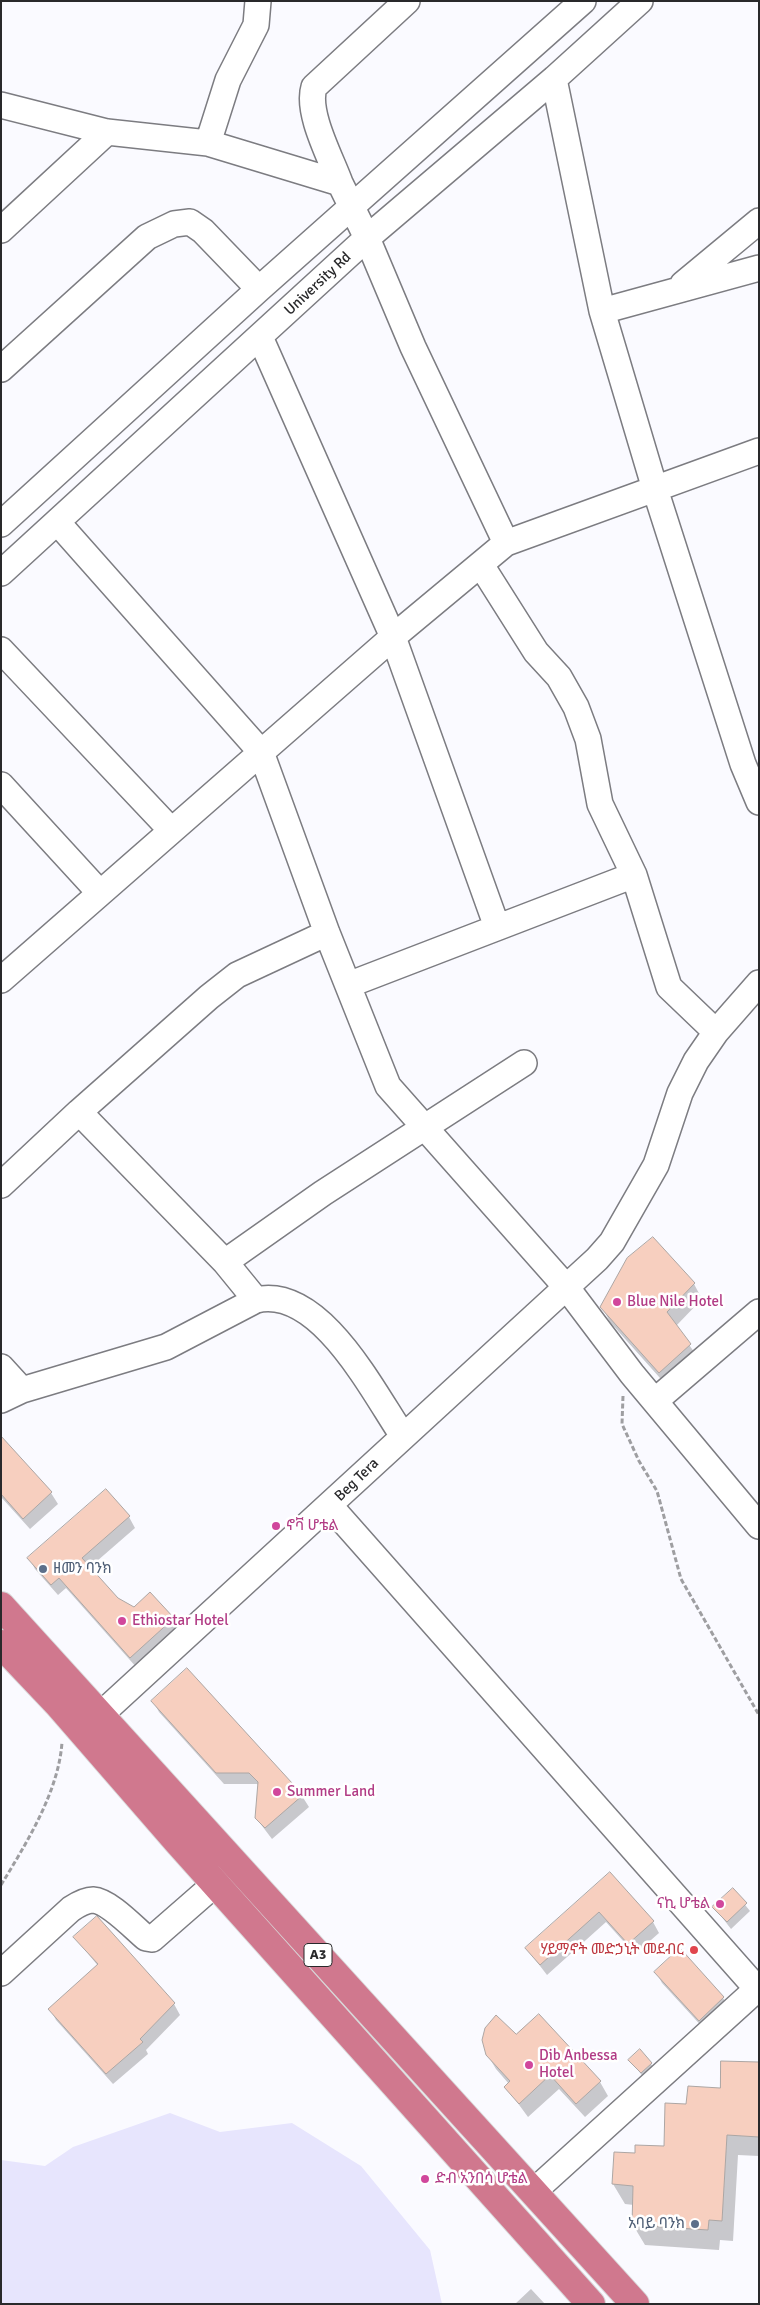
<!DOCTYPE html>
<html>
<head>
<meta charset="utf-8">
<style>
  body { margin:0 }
  #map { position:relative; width:760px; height:2305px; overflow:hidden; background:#fafaff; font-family:Signika,sans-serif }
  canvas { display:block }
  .frame { position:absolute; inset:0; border:2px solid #29292b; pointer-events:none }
</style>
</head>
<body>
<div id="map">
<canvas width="760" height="2305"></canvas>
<div class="frame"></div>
</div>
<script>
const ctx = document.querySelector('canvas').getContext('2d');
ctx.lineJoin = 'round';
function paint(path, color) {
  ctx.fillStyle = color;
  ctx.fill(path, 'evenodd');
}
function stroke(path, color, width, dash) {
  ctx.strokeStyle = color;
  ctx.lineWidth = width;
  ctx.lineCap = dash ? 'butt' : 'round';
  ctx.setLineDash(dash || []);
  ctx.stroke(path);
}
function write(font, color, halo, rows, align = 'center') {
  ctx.font = font + ' Signika,"Noto Sans Ethiopic",sans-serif';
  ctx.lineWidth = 5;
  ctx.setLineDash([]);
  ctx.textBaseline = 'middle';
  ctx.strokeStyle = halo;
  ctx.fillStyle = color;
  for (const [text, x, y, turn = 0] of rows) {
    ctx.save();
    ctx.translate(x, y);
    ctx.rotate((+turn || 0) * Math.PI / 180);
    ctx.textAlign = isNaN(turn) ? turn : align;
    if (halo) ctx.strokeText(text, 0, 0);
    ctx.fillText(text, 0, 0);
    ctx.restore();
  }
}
paint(new Path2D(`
  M170,2113L220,2132L292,2123L361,2166L430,2250L442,2304H1V2160L45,2166L73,2147Z`), '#e7e5fd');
paint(new Path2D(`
  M694,1284L702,1299L676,1326L699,1359L668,1387L610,1322L602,1307Z
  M1,1437L51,1493L58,1504L30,1529L1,1497Z
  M106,1491L129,1517L135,1528L89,1568L117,1599L135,1609L173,1618L179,1629L137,1668L66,1588L58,1595L35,1569L29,1558Z
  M187,1669L302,1796L309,1807L272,1839L256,1818L259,1786L257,1784H224L159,1712L153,1701Z
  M610,1874L653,1922L659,1933L635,1954L606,1922L547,1975L527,1949Z
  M733,1890L750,1911L731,1929L714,1907Z
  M75,1937L174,2004L180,2015L146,2050L148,2054L113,2084L56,2020L50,2009L98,1966Z
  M680,1950L723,1998L730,2009L706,2031L662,1983L656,1972Z
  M516,2036L600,2082L608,2096L585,2117L559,2089L528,2117L506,2087L509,2084L496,2069L487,2054Z
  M630,2060L651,2064L658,2075L648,2083Z
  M759,2064V2156L738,2155L733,2241L720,2240L719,2250L645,2245L633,2225L634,2205L625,2204L613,2184L636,2155L665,2147L688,2105L721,2089Z
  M531,2289L545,2304H515Z`), '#0003');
const building = new Path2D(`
  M653,1237L695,1283L667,1312L691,1344L659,1373L600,1307L627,1258Z
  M1,1436L52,1492L23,1519L1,1494Z
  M106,1489L130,1516L82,1558L118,1598L134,1607L150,1592L174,1618L130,1658L59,1578L51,1585L27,1558Z
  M187,1668L303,1795L265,1828L255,1818L258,1782L249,1773H216L151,1701Z
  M610,1872L654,1921L628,1944L599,1912L540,1965L525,1948Z
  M733,1888L747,1903L727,1922L712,1907Z
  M97,1916L175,2003L140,2039L143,2042L106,2074L48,2009L98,1964L73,1937Z
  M680,1948L724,1997L699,2021L654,1972Z
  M539,2014L601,2081L576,2104L550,2075L519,2104L504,2087L510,2081L486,2055L482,2040L485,2028L496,2015L516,2034Z
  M640,2049L652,2063L641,2073L628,2060Z
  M721,2061L759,2062V2137L727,2135L722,2221L709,2220L708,2230L632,2225L633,2186L612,2184L614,2152L635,2153V2145L664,2146L665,2103L686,2104L688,2086L720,2088Z`);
paint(building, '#f7cfbf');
stroke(building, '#aca6a4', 1);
const minor = new Path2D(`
  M554,79L602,311L655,489L743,764L759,802
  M1,105L107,132L208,143L340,183L367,238L413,347L506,543
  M208,143L228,80L256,25L258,1
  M340,183C331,158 306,113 314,87L407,1
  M1,230L107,132
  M683,284L759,221
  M602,311L759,268
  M260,337L393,637L497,927
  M1,369L147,237L174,224L190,222L203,231L259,289
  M58,523L261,752L327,933L388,1086L567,1288L632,1374L759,1526
  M1,524L259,289L583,1
  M481,565L536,652L559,677L576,707L588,739L600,804L634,875L669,987L716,1032
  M1,573L367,238L554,79L640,1
  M1,650L171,830
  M1,785L100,893
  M1,980L393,637L506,543L759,451
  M348,985L634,875
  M79,1112L225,1262L256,1300
  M1,1185L79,1112L209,997L237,975L327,933
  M225,1262L323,1193L524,1063
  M1,1367L22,1390
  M1,1400L22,1390L166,1347L256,1300C320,1285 373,1392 403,1436
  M655,1401L759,1312
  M330,1506L759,1991
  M86,1728L597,1259L612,1242L656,1165L680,1093L696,1061L716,1032L759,983
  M1,1973L71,1909C77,1905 85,1900 93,1900C109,1901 134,1928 146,1938L152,1939L215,1884
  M533,2192L757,1989`);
const highway = new Path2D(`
  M1,1606L635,2304
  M1,1644L58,1704L177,1841L591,2304`);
stroke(minor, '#7c7c81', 28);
stroke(highway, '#d8d8d9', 30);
stroke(new Path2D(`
  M623,1396L622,1424L639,1461L657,1491L681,1579L759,1715
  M1,1885C26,1844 59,1791 62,1742`), '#9e9ea1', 3, [5, 2.5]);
stroke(minor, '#fff', 25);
stroke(highway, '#d0788e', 28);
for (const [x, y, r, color] of [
  [617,1302,5,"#d1479c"],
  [276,1526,5,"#d1479c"],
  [43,1569,5,"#5c6f8a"],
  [122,1621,5,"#d1479c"],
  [277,1792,5,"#d1479c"],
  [720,1904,5,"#d1479c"],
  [694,1950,5,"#e0444e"],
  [529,2065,5,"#d1479c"],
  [425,2179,5,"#d1479c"],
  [695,2224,5,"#5c6f8a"]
]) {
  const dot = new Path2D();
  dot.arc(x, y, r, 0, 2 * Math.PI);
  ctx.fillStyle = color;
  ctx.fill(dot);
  stroke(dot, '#fff', 2);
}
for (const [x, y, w] of [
  [318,1955,28]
]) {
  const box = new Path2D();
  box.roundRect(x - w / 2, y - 11.5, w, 23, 4);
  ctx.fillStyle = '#fff';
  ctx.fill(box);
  stroke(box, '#29292b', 1);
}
write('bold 14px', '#29292b', null, [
  ["A3",318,1955]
]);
write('15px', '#29292b', '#fff', [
  ["University Rd",318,284,-43],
  ["Beg Tera",357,1480,-44]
]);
write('15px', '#b23c85', '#fff', [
  ["Blue Nile Hotel",627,1302],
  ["ኖቫ ሆቴል",286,1526],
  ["Ethiostar Hotel",132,1621],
  ["Summer Land",287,1792],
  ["ናኪ ሆቴል",710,1904,"right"],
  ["Dib Anbessa",539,2056],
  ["Hotel",539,2073],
  ["ድብ አንበሳ ሆቴል",435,2179]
], 'left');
write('15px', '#4e5e75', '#fff', [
  ["ዘመን ባንክ",53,1569],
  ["አባይ ባንክ",685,2224,"right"]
], 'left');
write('15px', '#be3a42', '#fff', [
  ["ሃይማኖት መድኃኒት መደብር",684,1950]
], 'right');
</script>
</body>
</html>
